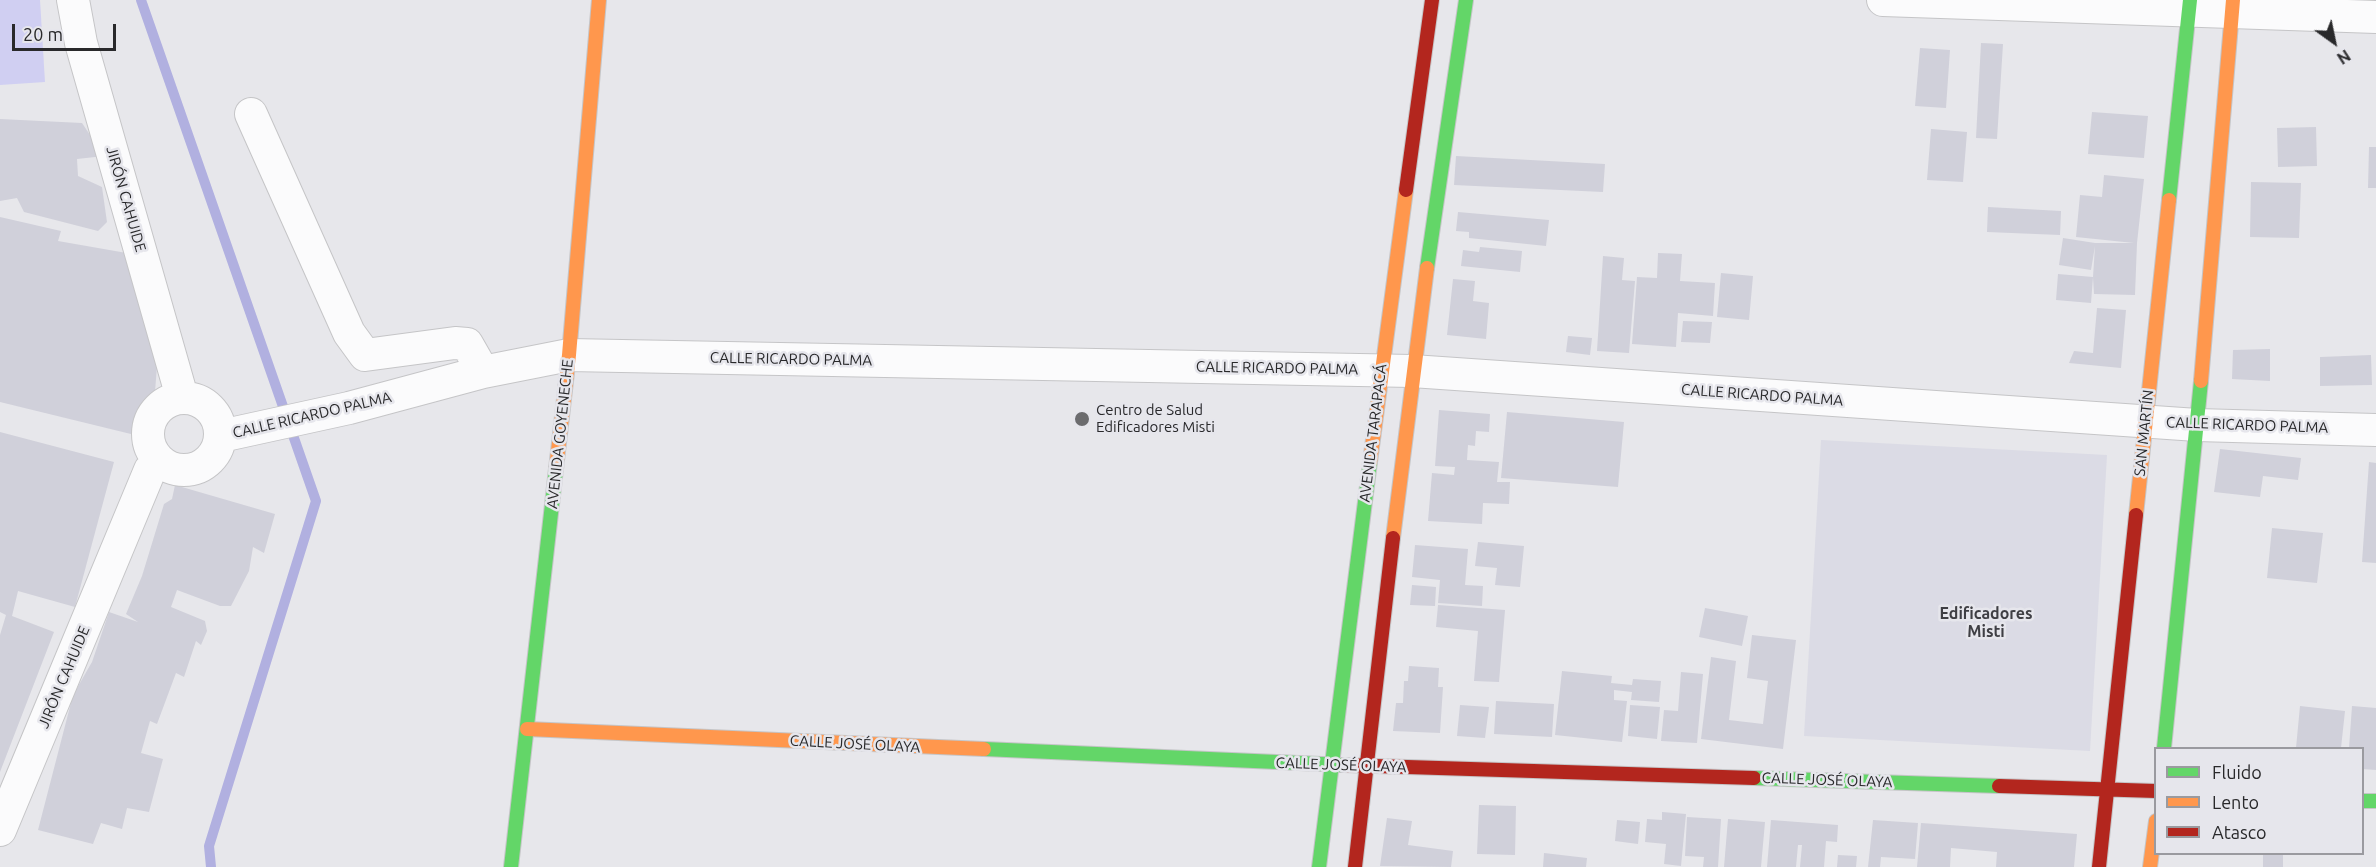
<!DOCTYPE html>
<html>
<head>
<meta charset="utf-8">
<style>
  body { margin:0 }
  #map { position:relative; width:2376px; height:867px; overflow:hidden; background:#e7e7eb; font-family:Ubuntu,sans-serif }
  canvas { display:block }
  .legend { position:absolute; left:2154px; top:747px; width:210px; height:108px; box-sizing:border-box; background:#e6e6ec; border:2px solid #9a9a9f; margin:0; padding:8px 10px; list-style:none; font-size:18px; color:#29292b }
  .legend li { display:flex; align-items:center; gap:12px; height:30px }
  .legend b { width:30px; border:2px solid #9a9a9f }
  .north { position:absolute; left:2304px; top:12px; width:60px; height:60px; -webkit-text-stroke:4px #e6e6ec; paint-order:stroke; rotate:147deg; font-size:16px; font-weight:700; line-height:24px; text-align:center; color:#29292b }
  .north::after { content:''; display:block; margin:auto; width:21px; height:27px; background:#29292b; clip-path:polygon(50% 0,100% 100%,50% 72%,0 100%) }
  .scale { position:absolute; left:12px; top:24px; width:104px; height:27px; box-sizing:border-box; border:3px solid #29292b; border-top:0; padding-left:8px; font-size:18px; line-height:21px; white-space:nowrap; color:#29292b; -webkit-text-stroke:4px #e6e6ec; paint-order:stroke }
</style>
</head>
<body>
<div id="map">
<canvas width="2376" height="867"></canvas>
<ul class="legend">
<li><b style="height:8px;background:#63d668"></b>Fluido</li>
<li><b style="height:8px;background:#ff974d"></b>Lento</li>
<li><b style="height:8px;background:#b3261e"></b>Atasco</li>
</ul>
<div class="north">N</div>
<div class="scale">20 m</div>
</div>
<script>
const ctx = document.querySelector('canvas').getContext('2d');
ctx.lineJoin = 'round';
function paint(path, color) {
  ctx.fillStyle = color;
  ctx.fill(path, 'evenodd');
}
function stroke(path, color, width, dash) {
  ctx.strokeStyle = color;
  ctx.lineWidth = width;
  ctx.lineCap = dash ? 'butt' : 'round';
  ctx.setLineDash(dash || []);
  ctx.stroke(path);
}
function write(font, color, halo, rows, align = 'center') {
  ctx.font = font + ' Ubuntu,sans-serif';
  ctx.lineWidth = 5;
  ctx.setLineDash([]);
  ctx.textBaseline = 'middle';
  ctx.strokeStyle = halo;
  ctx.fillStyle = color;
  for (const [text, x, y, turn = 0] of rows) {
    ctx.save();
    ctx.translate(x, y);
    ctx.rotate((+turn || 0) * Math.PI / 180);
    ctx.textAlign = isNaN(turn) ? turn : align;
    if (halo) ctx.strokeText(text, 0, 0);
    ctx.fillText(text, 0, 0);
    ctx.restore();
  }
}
paint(new Path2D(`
  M1821,440L2107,455L2090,751L1804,736Z`), '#dbdbe5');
paint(new Path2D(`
  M0,0H40L45,82L0,85Z`), '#d0cff2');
stroke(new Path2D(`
  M141,0L316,501L209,846L211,867`), '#b1b0e0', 10);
paint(new Path2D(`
  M1981,43L2003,44L1997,139L1976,138Z
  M1920,48L1950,50L1946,108L1915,106Z
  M2092,112L2148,116L2144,158L2088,154Z
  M0,119L82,123L104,156L77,159L78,176L102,187L107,222L98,231L24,212L17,198L0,201Z
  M2316,127L2317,166L2278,167L2277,128Z
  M1931,129L1967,132L1963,182L1927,180Z
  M2369,147H2376V188H2368Z
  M1456,156L1605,164L1603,192L1454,185Z
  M2104,175L2144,179L2137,243L2135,295L2094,294L2093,277L2091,303L2056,300L2058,274L2093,277L2095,246L2091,270L2059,265L2063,238L2095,243H2134L2076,237L2080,195L2102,197Z
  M2251,182L2301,183L2299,238L2250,237Z
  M1988,207L2061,211L2060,235L1987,232Z
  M1458,212L1549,220L1546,246L1469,238V232L1456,231Z
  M0,217L61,231L58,241L138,255L160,327L155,392L143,404L135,435L0,402Z
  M1480,247L1522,251L1520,272L1461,266L1463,250L1479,252Z
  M1658,253L1682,254L1680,281L1715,283L1713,316L1678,313L1676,347L1632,344L1637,277L1657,278Z
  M1603,256L1624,258L1622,280L1635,281L1629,353L1597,351Z
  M1721,273L1753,276L1749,320L1717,317Z
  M1453,279L1475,281L1473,301L1489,303L1486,339L1447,335Z
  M2097,308L2126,310L2121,368L2069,363L2074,351L2093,353Z
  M1683,321L1712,322L1710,343L1681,342Z
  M1568,336L1592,338L1590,355L1566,352Z
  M2270,349V381L2232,379L2233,350Z
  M2371,355L2372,385L2320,386V357Z
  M1439,410L1490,414L1489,432L1476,431L1475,446L1468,445L1467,460L1499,462L1497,482H1510L1509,504L1483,503L1482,524L1428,521L1432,473L1454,475L1455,467L1435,466Z
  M1507,412L1624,422L1618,487L1501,478Z
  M0,432L114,462L75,607L18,591L12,616L54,632L0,772V635L6,615L0,612Z
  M2220,449L2301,458L2298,480L2263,476L2260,497L2214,492Z
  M2369,462L2376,463V563L2362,562Z
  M175,485L275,514L264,553L253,547L249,571L231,606H220L177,590L171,607L205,621L207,631L201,645L196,641L184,677L176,673L157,724L150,721L141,753L163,759L149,812L127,808L122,829L101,823L93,844L38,830L73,695L92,662L109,612L138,622L126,614L142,576L164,504L172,499Z
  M2272,528L2323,533L2317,583L2267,578Z
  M1478,542L1524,546L1520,587L1495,585L1497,568L1475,566Z
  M1415,545L1468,549L1465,585L1483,586L1482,606L1438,603L1440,580L1412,577Z
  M1412,585L1436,587L1435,606L1410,605Z
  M1438,605L1505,610L1499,682L1474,681L1478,631L1436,627Z
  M1705,608L1748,616L1742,646L1699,637Z
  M1752,635L1796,640L1783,749L1701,739L1711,657L1736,661L1729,720L1763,724L1768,681L1747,678Z
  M1409,666L1439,668L1438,687H1443L1440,733L1393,731L1396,703H1403L1404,681H1408Z
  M1562,671L1612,676L1611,683L1632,685L1633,679L1661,681L1659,702L1631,700L1632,692L1614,690V700L1627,701L1622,742L1555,735Z
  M1681,672L1703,674L1697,743L1661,741L1664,710L1678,711Z
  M1496,701L1554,704L1552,737L1494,734Z
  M1460,705L1489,707L1485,738L1457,736Z
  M1630,705L1660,707L1657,739L1628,736Z
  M2300,706L2345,711L2341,748H2296Z
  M2352,706L2376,708V770L2362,769V748H2349Z
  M1479,805L1516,806L1515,855L1477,854Z
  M1662,812L1686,814L1681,866L1664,864L1666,844L1645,842L1647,819L1662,820Z
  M1687,817L1721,819L1718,867H1703L1704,857L1685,856Z
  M1387,818L1412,821L1408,845L1453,851L1451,867L1380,866Z
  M1728,819L1765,822L1761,867H1724Z
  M1617,820L1640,822L1638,844L1615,841Z
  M1771,820L1838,825L1837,842L1826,841L1824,867H1800L1802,845H1798L1796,867H1767Z
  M1873,820L1918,823L1915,859L1881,857L1880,867H1868Z
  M1921,823L2077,834L2074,867H1996L1997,852L1951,848L1950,867H1917Z
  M1544,853L1587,858L1586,867H1543Z
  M2263,854H2283V867H2263Z
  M1838,855L1857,856L1856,867H1837Z`), '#d0d0da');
const street = new Path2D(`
  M73,0L81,43L182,397
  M1883,0L2376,17
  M251,114L349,333L365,355L455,343L467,344L483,372
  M148 434a36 36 0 1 1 72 0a36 36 0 1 1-72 0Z
  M221,436L349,408L483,372L569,355L1412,371L2197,425L2376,430
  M0,830L150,470L160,461`);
const fast = new Path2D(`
  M2169,200L2190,0
  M1427,268L1466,0
  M2164,748L2201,381
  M984,749L1344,765
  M1754,778L1999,786
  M2362,801H2376
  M511,867L556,469
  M1319,867L1370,462`);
const slow = new Path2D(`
  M2201,381L2233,0
  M1370,462L1406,190
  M556,469L569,355L599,0
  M2136,515L2169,200
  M1393,538L1427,268
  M527,729L984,749
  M2150,867L2156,821`);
const jam = new Path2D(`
  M1406,190L1432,0
  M1344,765L1754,778
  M1999,786L2156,791
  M1355,867L1393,538
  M2099,867L2136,515`);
stroke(street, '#c5c5c7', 34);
stroke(fast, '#c5c5c7', 16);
stroke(slow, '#c5c5c7', 16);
stroke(jam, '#c5c5c7', 16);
stroke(street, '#fbfbfc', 32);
stroke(fast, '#63d668', 14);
stroke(slow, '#ff974d', 14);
stroke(jam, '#b3261e', 14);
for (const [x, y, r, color] of [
  [1082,419,8,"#6c6c6e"]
]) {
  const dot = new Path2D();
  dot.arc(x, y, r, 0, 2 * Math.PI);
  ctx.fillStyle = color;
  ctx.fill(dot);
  stroke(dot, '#e6e6ec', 2);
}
write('15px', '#29292b', '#e6e6ec', [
  ["JIRÓN CAHUIDE",126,199,74],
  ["CALLE RICARDO PALMA",791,359,1],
  ["CALLE RICARDO PALMA",1277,368,1],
  ["CALLE RICARDO PALMA",1762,395,4],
  ["CALLE RICARDO PALMA",312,415,-13],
  ["CALLE RICARDO PALMA",2247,425,2],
  ["AVENIDA TARAPACÁ",1373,433,-83],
  ["SAN MARTÍN",2144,433,-84],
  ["AVENIDA GOYENECHE",560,434,-84],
  ["JIRÓN CAHUIDE",64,677,-67],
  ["CALLE JOSÉ OLAYA",855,744,3],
  ["CALLE JOSÉ OLAYA",1341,765,2],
  ["CALLE JOSÉ OLAYA",1827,780,2]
]);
write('15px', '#29292b', '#e6e6ec', [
  ["Centro de Salud",1096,410],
  ["Edificadores Misti",1096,427]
], 'left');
write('bold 16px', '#3f3f44', '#e6e6ec', [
  ["Edificadores",1986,614],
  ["Misti",1986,632]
]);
</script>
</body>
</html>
